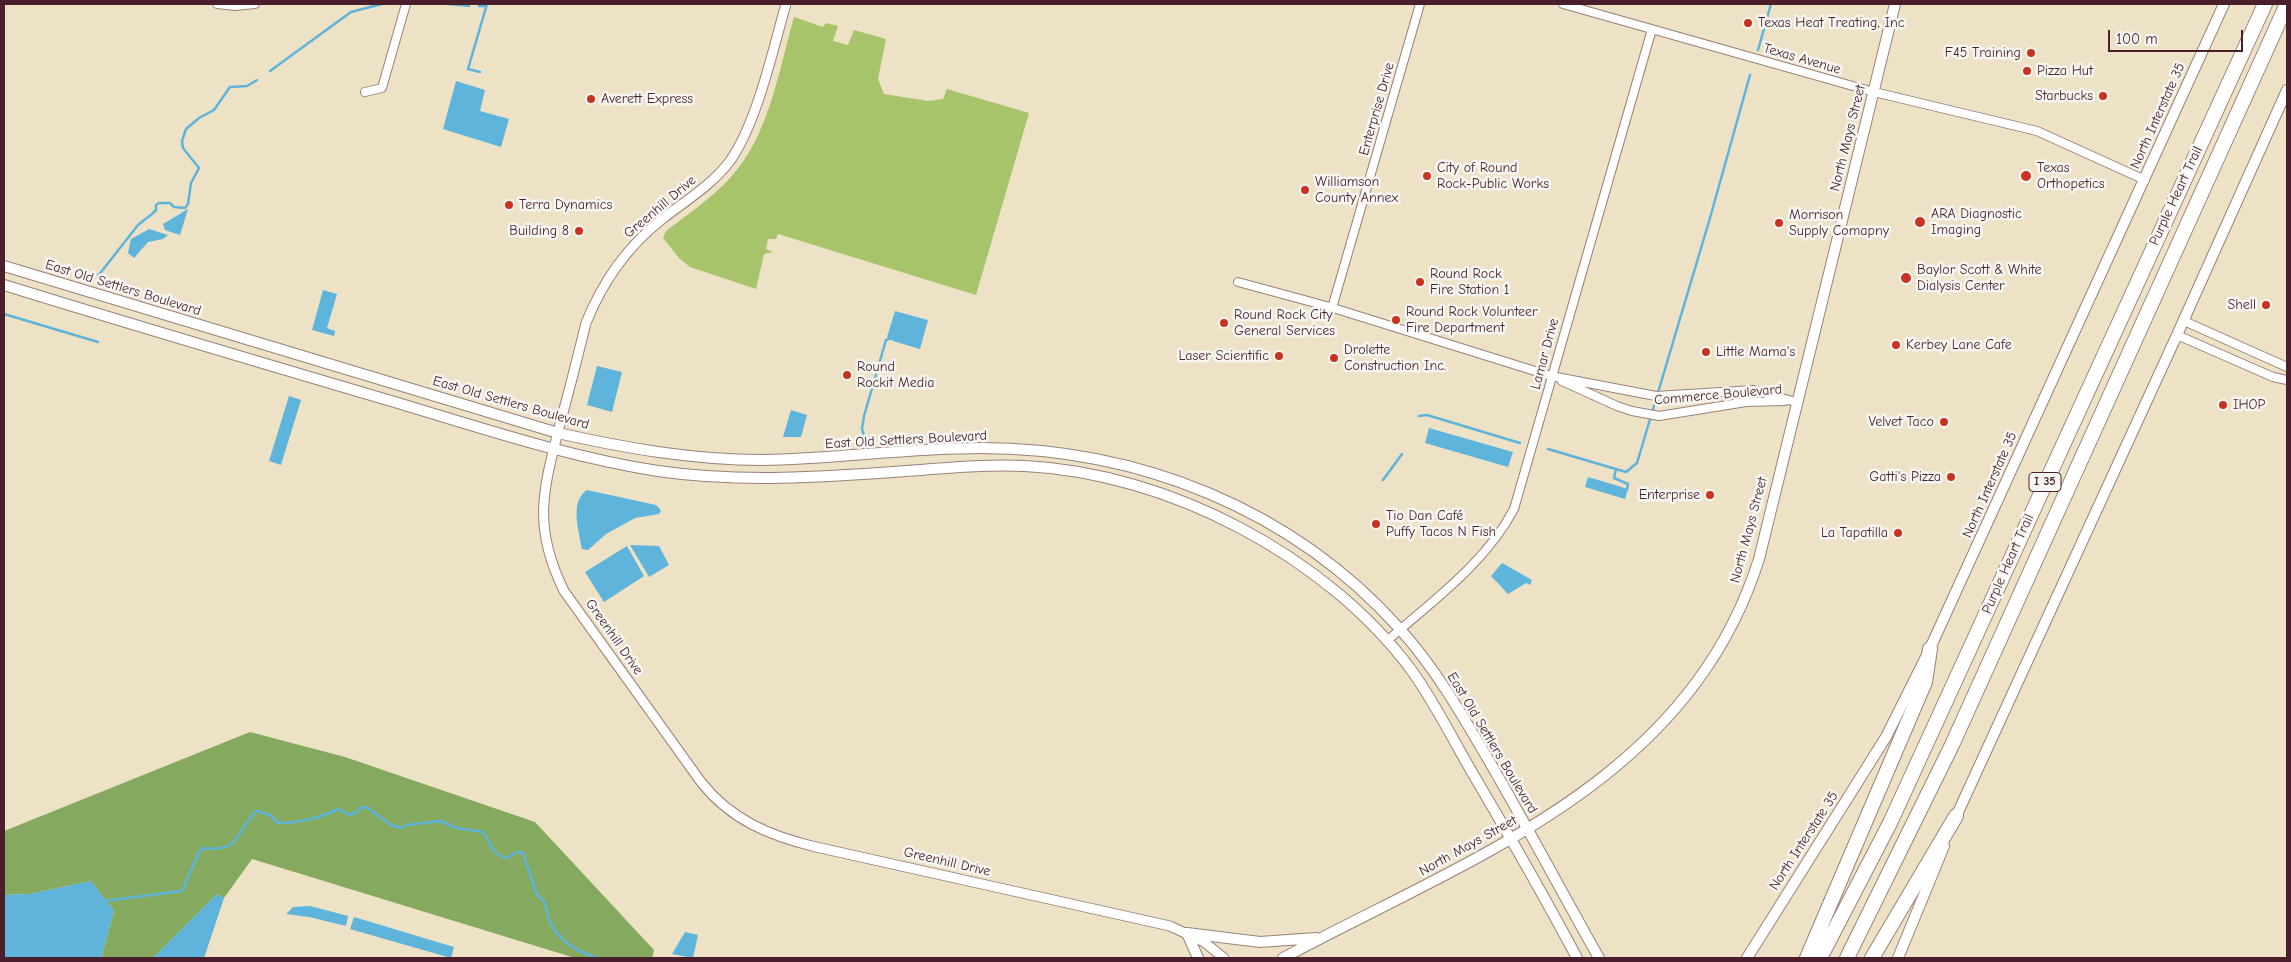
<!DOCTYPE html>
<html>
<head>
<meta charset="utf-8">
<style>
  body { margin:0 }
  #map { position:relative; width:2291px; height:962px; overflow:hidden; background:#ede2c6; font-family:"Comic Neue",sans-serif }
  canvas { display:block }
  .frame { position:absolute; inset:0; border:5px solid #4a1f2b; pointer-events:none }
  .scale { position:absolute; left:2108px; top:30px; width:135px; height:22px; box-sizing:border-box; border:2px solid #4a1f2b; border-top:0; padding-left:6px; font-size:15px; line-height:18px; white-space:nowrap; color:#4a1f2b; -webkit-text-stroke:4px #f6f6f2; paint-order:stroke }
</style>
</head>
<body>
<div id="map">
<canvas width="2291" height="962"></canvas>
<div class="frame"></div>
<div class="scale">100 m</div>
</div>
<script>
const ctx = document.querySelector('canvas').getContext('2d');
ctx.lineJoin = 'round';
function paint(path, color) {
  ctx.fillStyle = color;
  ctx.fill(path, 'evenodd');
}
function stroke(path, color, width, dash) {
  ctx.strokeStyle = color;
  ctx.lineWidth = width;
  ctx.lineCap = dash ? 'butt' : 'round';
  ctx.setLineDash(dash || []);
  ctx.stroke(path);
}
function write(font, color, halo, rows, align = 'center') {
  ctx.font = font + ' "Comic Neue",sans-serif';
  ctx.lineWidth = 5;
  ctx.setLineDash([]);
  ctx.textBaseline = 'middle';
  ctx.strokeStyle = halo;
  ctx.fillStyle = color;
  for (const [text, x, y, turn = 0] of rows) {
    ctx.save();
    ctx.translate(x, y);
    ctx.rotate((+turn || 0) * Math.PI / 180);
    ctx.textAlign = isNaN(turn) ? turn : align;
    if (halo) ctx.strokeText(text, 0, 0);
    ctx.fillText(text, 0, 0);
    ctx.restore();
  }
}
paint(new Path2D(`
  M794,17L823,27L826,23L838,26L833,41L848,45L854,30L886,39L878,79L884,94L928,101L943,99L947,89L1029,113L976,295L778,234L776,239H768L766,249L773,252L764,254L756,289L690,267L679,258L663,238L666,231C688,214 712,198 731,177C769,135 779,70 794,17Z`), '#a7c46b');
paint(new Path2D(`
  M250,732L345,757L535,822L654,950L652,958H575L252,859L224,898L217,894L153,958H101L114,911L91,881L30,894L4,895V831Z`), '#85aa5f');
paint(new Path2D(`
  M456,81L485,90L480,111L509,119L501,147L443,129Z
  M188,209L180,235L165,230L163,224Z
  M149,229L168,235L163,239L148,242L134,258L128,253L131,239Z
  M323,290L337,294L327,328L335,331L334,336L312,330Z
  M895,311L928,320L920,349L893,341L887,337Z
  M597,366L622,372L612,412L587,405Z
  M289,396L301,400L281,465L269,461Z
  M791,410L807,415L801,437H783Z
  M1429,428L1513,452L1508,467L1425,443Z
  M1588,477L1628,489L1625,499L1585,487Z
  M587,490L656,505L661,510L659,514L635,518L606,534L588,550L582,549C579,530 569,503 587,490Z
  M630,545L659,546L669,565L649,577Z
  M627,546L644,576L604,602L585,572Z
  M1502,563L1532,580L1530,585L1526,583L1508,594L1491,576Z
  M91,881L114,911L101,958H4V895L30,894Z
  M217,894L224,898L204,958H153Z
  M310,906L348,916L346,926L309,917L286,914L293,907Z
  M354,917L454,947L451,958L350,929Z
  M685,932L698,935L693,958L672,954Z`), '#5eb4da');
stroke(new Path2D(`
  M449,4L469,6
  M479,6H486
  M1758,50L1771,4
  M270,71L351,12L382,4
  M480,72L468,69L487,4
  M98,276L138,225L152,214L156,210V205L159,203H170L174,207L185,208L188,204L191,183L199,168L183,148L182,141L186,129L199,118L214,110L230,87L247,86L257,80
  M4,314L98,342
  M1419,416L1427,415L1520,443
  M865,439L862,429L864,416L886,340L891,338
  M1548,449L1626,472L1637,463L1710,218L1750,75
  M1616,469L1614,478L1628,484L1627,490
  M1383,480L1402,454
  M104,901L182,891L199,852L204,848C243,853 235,829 257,811L270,815L278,823C301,823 318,818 339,809L349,815L357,812L360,808L366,807L391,825L401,828L407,825L440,821L456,828L483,832C493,844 489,852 506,858L518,852L523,853L537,895C550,902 545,916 552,926C563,944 578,951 597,958`), '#5eb4da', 2.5);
const minor = new Path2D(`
  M217,4L235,6L255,4
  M1563,4L1874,92L2037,131L2145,180
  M365,92L382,88L406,4
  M1238,282L1330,307L1551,376L1656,396L1753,390L1796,402
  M1332,308L1420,4
  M2184,321L2287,367
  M2177,335L2273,377L2287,380
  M1562,381L1617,406L1632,411L1659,416L1746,402L1785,401
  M1387,641C1432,601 1485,564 1514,509L1652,29`);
const tertiary = new Path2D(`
  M786,4C773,49 757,123 730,161C711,186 685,201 661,220C627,247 602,283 586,323C578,355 570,388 561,420C544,488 531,524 564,591L701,782C731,820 770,836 816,847L1170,926L1204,942L1224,958`);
const secondary = new Path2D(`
  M4,266L558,433C625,448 693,460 762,460C835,459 907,448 980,448C1139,448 1292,509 1399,628C1438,671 1467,723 1496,773C1531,834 1564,896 1599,958
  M4,285C133,325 262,363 391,401C479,427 567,457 658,471C740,483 824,477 906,471C946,468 986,464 1025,466C1168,473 1327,556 1412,671C1435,703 1453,740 1473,774C1509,835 1544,896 1577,958
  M1954,821L2177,335L2287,90
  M1187,933L1260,942L1316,938
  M1187,933L1198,958
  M1283,958C1471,857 1688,783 1759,559L1895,4
  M1747,958L1886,737L1927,655L2224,4
  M1898,958L1944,846`);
const motorway = new Path2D(`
  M1807,958L1925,682L1930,649
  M1820,958L1890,823L2265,4
  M1847,958L1952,745L2287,4
  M1872,958L1956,816`);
stroke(minor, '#9c8078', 10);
stroke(tertiary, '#9c8078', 11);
stroke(secondary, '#9c8078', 12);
stroke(motorway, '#9c8078', 16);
stroke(minor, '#fff', 8);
stroke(tertiary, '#fff', 9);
stroke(secondary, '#fff', 10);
stroke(motorway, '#fff', 14);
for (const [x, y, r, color] of [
  [1748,23,5,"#c8321e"],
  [2031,53,5,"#c8321e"],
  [2027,71,5,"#c8321e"],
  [2103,96,5,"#c8321e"],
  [591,99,5,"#c8321e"],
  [1427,176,5,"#c8321e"],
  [2026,176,6,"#c8321e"],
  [1305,190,5,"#c8321e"],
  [509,205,5,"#c8321e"],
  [1920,222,6,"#c8321e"],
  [1779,223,5,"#c8321e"],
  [579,231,5,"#c8321e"],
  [1906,278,6,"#c8321e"],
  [1420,282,5,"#c8321e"],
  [2266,305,5,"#c8321e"],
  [1396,320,5,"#c8321e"],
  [1224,323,5,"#c8321e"],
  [1896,345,5,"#c8321e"],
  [1706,352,5,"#c8321e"],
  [1279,356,5,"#c8321e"],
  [1334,358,5,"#c8321e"],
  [847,375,5,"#c8321e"],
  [2223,405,5,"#c8321e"],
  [1944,422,5,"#c8321e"],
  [1951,477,5,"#c8321e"],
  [1710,495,5,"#c8321e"],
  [1376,524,5,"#c8321e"],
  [1898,533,5,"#c8321e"]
]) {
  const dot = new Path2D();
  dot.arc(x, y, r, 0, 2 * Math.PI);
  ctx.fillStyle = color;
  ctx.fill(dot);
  stroke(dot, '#f6f6f2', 2);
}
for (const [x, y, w] of [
  [2045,482,32]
]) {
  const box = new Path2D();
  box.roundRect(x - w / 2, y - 9.5, w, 19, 4);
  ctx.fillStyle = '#f6f6f2';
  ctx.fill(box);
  stroke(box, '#4a1f2b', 1);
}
write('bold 12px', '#4a1f2b', null, [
  ["I 35",2045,482]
]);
write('14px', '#4a1f2b', '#f6f6f2', [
  ["Texas Heat Treating, Inc",1758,23],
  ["F45 Training",2021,53,"right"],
  ["Pizza Hut",2037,71],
  ["Starbucks",2093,96,"right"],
  ["Averett Express",601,99],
  ["City of Round",1437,168],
  ["Rock-Public Works",1437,184],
  ["Texas",2037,168],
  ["Orthopetics",2037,184],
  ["Williamson",1315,182],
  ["County Annex",1315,198],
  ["Terra Dynamics",519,205],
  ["ARA Diagnostic",1931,214],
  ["Imaging",1931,230],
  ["Morrison",1789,215],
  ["Supply Comapny",1789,231],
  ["Building 8",569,231,"right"],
  ["Baylor Scott & White",1917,270],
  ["Dialysis Center",1917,286],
  ["Round Rock",1430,274],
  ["Fire Station 1",1430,290],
  ["Shell",2256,305,"right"],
  ["Round Rock Volunteer",1406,312],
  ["Fire Department",1406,328],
  ["Round Rock City",1234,315],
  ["General Services",1234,331],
  ["Kerbey Lane Cafe",1906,345],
  ["Drolette",1344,350],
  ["Construction Inc.",1344,366],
  ["Little Mama's",1716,352],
  ["Laser Scientific",1269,356,"right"],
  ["Round",857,367],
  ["Rockit Media",857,383],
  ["IHOP",2233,405],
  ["Velvet Taco",1934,422,"right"],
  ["Gatti's Pizza",1941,477,"right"],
  ["Enterprise",1700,495,"right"],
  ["Tio Dan Café",1386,516],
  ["Puffy Tacos N Fish",1386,532],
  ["La Tapatilla",1888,533,"right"]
], 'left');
write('14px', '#4a1f2b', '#f6f6f2', [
  ["Texas Avenue",1802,59,16],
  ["Enterprise Drive",1377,109,-74],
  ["North Interstate 35",2158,116,-66],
  ["North Mays Street",1848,138,-76],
  ["Purple Heart Trail",2176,196,-65],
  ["Greenhill Drive",660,207,-40],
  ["East Old Settlers Boulevard",123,288,17],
  ["Lamar Drive",1545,354,-75],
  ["Commerce Boulevard",1718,395,-5],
  ["East Old Settlers Boulevard",511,403,16],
  ["East Old Settlers Boulevard",906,440,-3],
  ["North Interstate 35",1990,485,-66],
  ["North Mays Street",1749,530,-75],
  ["Purple Heart Trail",2008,564,-66],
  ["Greenhill Drive",614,637,55],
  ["East Old Settlers Boulevard",1492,743,59],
  ["North Interstate 35",1804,841,-57],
  ["North Mays Street",1468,846,-29],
  ["Greenhill Drive",947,862,13]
]);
</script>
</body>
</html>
